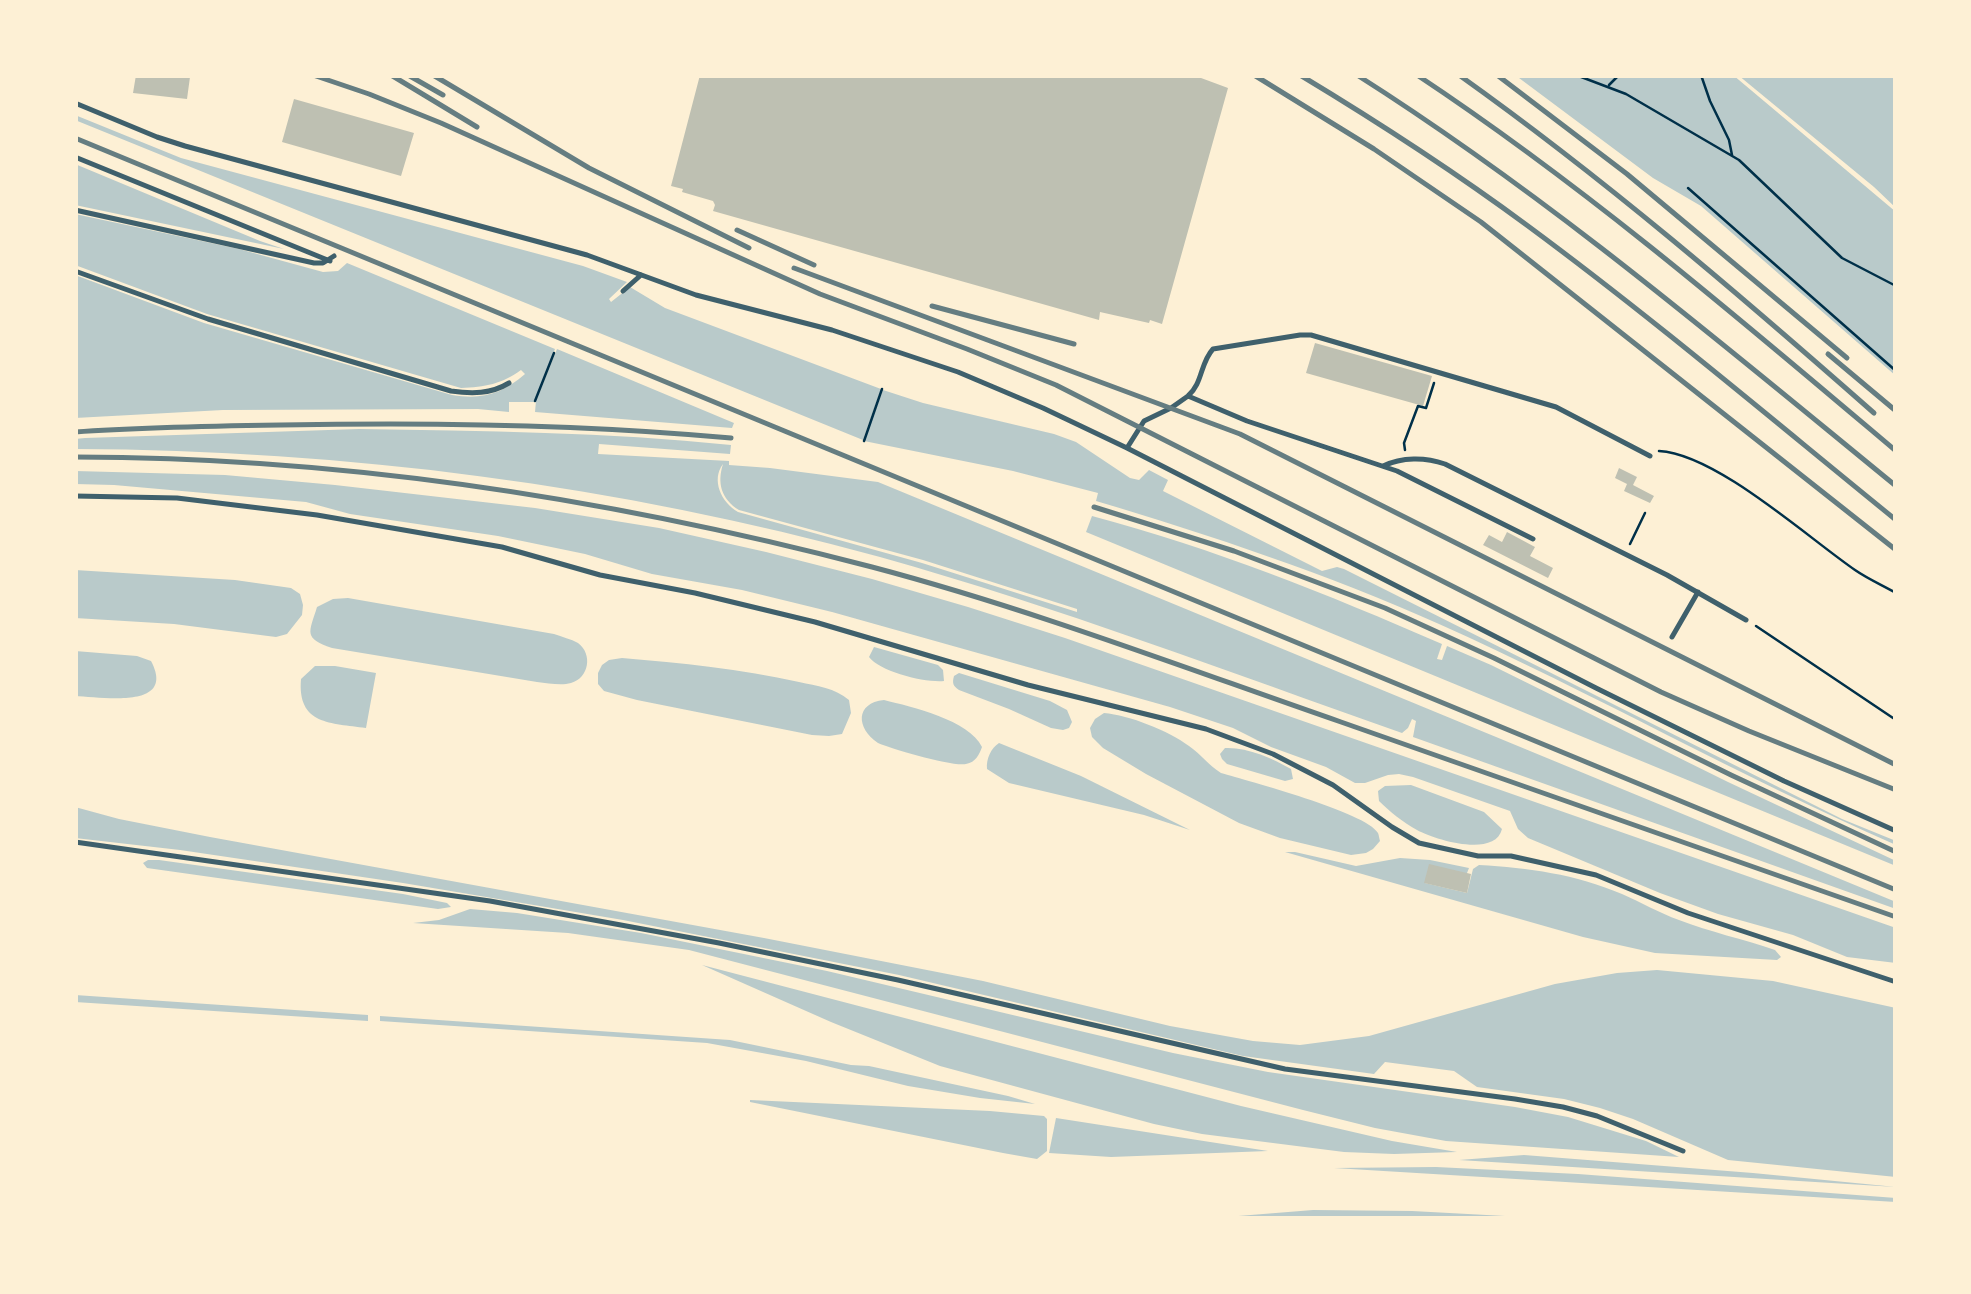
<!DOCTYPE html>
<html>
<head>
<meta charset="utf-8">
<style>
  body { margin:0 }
  #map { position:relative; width:1971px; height:1294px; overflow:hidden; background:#fdf0d5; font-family:Signika,sans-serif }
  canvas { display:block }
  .frame { position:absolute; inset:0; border:78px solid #fdf0d5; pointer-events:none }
</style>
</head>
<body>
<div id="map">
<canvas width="1971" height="1294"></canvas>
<div class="frame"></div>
</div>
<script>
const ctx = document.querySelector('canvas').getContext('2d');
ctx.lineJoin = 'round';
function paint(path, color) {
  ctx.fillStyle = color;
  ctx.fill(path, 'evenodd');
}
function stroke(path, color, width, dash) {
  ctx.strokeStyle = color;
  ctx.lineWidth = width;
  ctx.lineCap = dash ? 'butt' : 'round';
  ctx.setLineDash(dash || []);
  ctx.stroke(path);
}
paint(new Path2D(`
  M1515,75H1733L1896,212V376L1701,206L1653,178Z
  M1738,75H1896V208L1874,187Z
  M75,115L181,158L583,266L627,282L609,299L611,302L630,287L665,308L881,389L863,440L75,120Z
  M75,164L260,241L284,249L75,205Z
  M75,214L239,249L323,272L338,271L347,263L555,349L534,402H509V412L478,409L223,410L75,418V275L204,323L452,395C482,400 502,394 525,374L521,370C502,384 485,387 461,388L207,314L75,265Z
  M557,349L734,423L732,428L535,412L536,401Z
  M883,390L923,403L1054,434L1076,442L1130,478L1139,480L1149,470L1168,480L1163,491L1322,571L1337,567L1344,569L1842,819L1896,841V845C1741,777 1593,693 1439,624C1327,574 1213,536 1096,501L1098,493L1013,471L864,441Z
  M359,429C483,431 607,432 731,445L730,454L599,444L598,454L729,461V465L770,468L878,482L1896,902V909L1413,737L1416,721L1412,719L1408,728L1402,733C1229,672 1058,607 880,557C619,485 346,450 75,449V439L85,438ZM723,464C717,483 721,499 739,510L923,560L1077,609V612L922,563L738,512C721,502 711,480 723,464Z
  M75,471L225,475L335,485L535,508L659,528L766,552L872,579L968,607L1065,638L1896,928V963L1847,957L1793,935L1718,914L1660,893L1528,838L1518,829L1510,811L1413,777L1399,774L1388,775L1365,783H1355L1326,767L1271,747L1233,728L1170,707L832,612L742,590L652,574L585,554L498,536L350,514L306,502L114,485L75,484Z
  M1092,516C1213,548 1327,594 1442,644L1437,659L1442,660L1447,646L1491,665L1728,782L1896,861V866L1086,532Z
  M75,570L235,580L291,588L300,594L303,605L302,615L287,634L276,637L174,624L75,618Z
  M348,598L554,634C562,637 571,639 578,643C593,654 589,678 571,683C561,686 548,683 537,682L332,648C303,638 309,633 317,607L333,599Z
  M874,647L938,665L943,670L944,681C926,683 880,672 869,657Z
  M75,651L137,656L151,661C177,710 102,697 75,696Z
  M622,658C681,663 741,669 799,682C817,686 835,688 849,700L851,713L842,734L829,736L812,735L637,700L604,691L598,684V673L602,665L609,660Z
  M315,666H335L376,673L366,728C331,723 297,725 301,679Z
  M959,673L1050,701L1067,710L1072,722L1069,728L1063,730L1051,728L1009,709L959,690C953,686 952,683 954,676Z
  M884,700C912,707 969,720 982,747C979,755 976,762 966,764C953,767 892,749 878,743C856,728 855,703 884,700Z
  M1104,713C1129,715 1169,731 1189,746C1201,754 1208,765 1221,773C1248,781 1366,812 1378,833C1379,835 1379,838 1380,841L1373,849L1366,853L1351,855L1280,838L1239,823L1146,774L1103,748L1092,737L1090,728L1095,719Z
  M999,743L1081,776L1190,830L1144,815L1009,783L987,769C986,759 991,748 999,743Z
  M1225,748C1247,747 1272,758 1291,769L1293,779L1285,781L1227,764L1222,759L1220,754Z
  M1411,785L1484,812L1502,829C1495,858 1435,840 1417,830C1403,822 1390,812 1379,801L1378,791L1385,786Z
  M75,807L119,819L210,837L764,938L983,981L1170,1026L1253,1041L1300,1045L1369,1036L1555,984L1617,973L1657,970L1773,981L1896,1008V1177L1728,1160L1633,1119L1600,1108L1564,1099L1477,1087L1454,1071L1385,1062L1374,1074L1243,1056L899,975L623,920L403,883L180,850L75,838Z
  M1285,852H1295L1356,866L1400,858L1430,860L1469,868L1467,873L1425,883L1467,893L1473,869L1479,865C1529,868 1575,874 1622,894C1641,902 1659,913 1679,920C1710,932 1743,939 1775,950L1781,957L1777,960L1655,953L1583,937Z
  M148,860H159L403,894L447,903L451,907L438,909L147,868L143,863Z
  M470,909L517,913L641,933L827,971L1173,1053L1268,1072L1515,1107L1568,1117L1646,1141L1679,1157L1446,1141L1375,1128L1303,1110L689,950L568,933L413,923L439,920Z
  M702,965L1241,1106L1392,1141L1457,1152L1394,1154L1344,1152L1202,1134L1154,1124L940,1066L831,1022Z
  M75,995L368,1015V1021L75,1002Z
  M380,1016L730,1040L851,1065L869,1066L1008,1096L1035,1104L980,1098L908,1086L806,1061L707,1043L380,1021Z
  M750,1100L990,1111L1044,1116L1047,1119V1151L1037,1159L1003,1153L750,1102Z
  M1056,1118L1268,1151L1111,1157L1049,1153Z
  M1524,1155L1753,1173L1896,1187L1459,1160Z
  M1436,1167L1578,1174L1896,1198V1202L1334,1168Z
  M1313,1210L1412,1211L1561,1219H1201Z`), '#b9caca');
paint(new Path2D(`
  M136,75L190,77L187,99L133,93Z
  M700,75H1193L1228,88L1162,324L1150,320L1149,323L1100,312L1099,320L713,211L715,205L713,201L682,192L683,189L671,186Z
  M294,99L414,133L401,176L282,142Z
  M1315,343L1432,376L1423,406L1306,373Z
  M1619,468L1637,477L1633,485L1654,496L1650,503L1624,491L1627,484L1615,478Z
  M1507,532L1535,547L1530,556L1553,568L1548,578L1483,545L1489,535L1502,542Z
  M1429,864L1471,874L1467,893L1424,883Z`), '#bec0b2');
stroke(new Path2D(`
  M1576,75L1626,94L1739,160L1842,258L1896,286
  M1701,75L1710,101L1729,140L1732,155
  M1609,85L1617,77L1627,75
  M1688,188L1896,371
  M535,401L554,353
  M864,441L882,389
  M1405,450L1404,443L1418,406L1426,408L1434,383
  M1659,451C1716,454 1807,537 1855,570C1868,579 1882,585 1896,593
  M1630,544L1645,513
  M1756,626L1896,720`), '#003049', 2.5);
stroke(new Path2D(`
  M75,103L157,137L185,146L587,255L696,295L832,330L958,372L1043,408L1127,448L1596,688L1784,781L1896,831
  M75,157L330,261
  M75,210L314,263H323L334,256
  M75,271L208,319L451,391C472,394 491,394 509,383
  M623,291L641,275
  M1188,396C1203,383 1200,363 1213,349L1300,335H1311L1556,407L1650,456
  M1127,448L1144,421L1171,408L1188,396L1247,421L1397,471L1533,539
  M1383,466C1402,457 1425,457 1445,464L1667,575L1746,620
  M75,496L177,498L317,515L502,547L600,575L695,593L815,622L1028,685L1206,729L1273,754L1333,785L1392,827L1419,843L1478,856H1511L1596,875L1688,913L1896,982
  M1672,637L1698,592
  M75,842L490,901L719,943L898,980L1285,1069L1515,1099L1563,1107L1597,1116L1683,1151`), '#3f606c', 5);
stroke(new Path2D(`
  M313,75L369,94L441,123L820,294L967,349L1056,385L1661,692L1749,731L1896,790
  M391,75L477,127
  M408,75L443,95
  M433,75L589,168L749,248
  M1254,75L1374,149L1481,222L1896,550
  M1300,75C1378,122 1455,172 1528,226C1654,319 1774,421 1896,520
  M1357,75C1548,196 1721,343 1896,486
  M1417,75C1586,187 1741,320 1896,451
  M1459,75C1605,179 1740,295 1874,413
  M1497,75L1627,174L1847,358
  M75,138L1896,890
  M737,230L814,265
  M794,268L1240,434L1896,765
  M932,306L1074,344
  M1828,354L1896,411
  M75,432C144,427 213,426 281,425C432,422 581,424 731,438
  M75,457C344,457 612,499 872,567C1031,609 1185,668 1341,722C1526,786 1711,851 1896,917
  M1094,507L1234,551L1385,608L1494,658L1731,775L1896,852`), '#657d81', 5);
</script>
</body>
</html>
